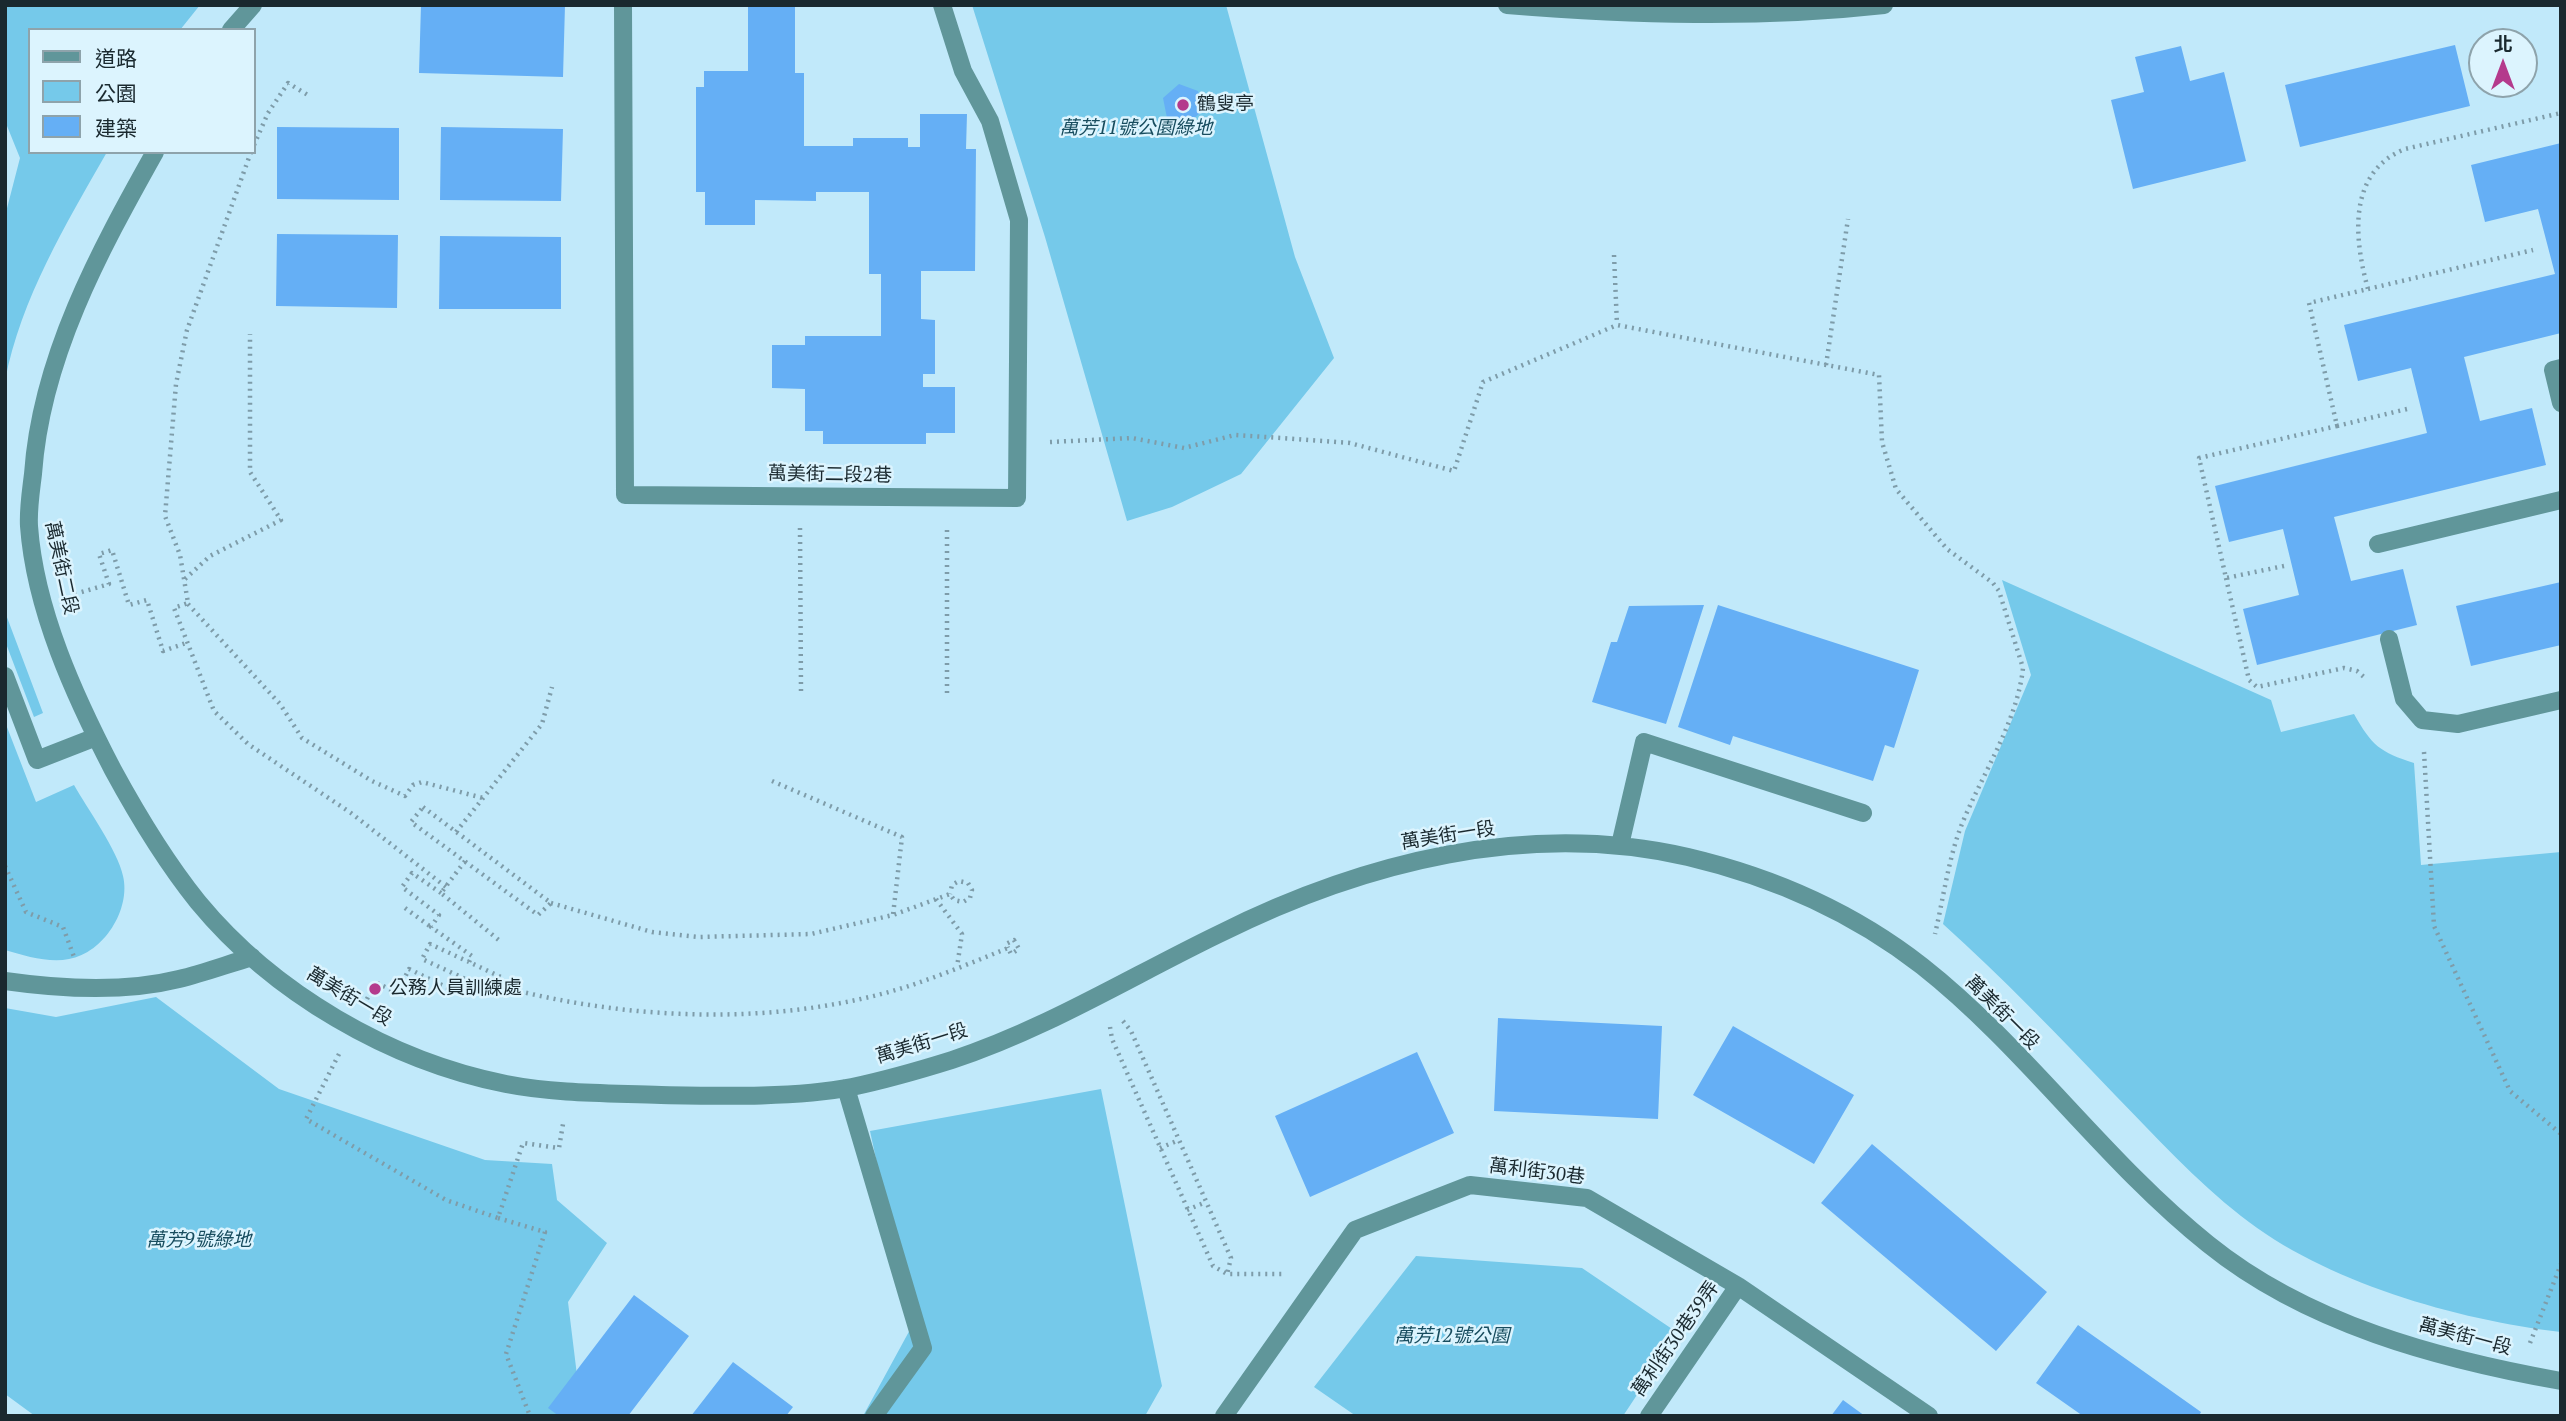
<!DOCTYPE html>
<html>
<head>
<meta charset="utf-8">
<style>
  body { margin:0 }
  #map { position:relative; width:2566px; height:1421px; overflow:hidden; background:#c1e9fa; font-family:"PT Serif","Noto Sans TC",serif }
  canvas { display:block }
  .frame { position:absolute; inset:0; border:7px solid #1a292f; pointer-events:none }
  .legend { position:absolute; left:28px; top:28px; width:228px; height:126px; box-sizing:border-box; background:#dcf4fe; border:2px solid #8ea3ab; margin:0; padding:9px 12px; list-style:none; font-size:21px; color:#1a292f }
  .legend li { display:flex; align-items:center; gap:14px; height:35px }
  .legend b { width:35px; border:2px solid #8ea3ab }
  .north { position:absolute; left:2468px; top:28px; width:70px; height:70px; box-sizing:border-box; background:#dcf4fe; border:2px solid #8ea3ab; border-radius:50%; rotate:0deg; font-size:19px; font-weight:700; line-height:28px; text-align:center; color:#1a292f }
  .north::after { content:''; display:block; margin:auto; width:24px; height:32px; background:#b43a8c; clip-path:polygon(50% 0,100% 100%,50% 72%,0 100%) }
</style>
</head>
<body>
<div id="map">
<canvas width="2566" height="1421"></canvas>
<div class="frame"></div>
<ul class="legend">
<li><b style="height:9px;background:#60969a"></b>道路</li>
<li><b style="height:19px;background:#75c9ea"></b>公園</li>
<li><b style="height:19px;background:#65aff5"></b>建築</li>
</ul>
<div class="north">北</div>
</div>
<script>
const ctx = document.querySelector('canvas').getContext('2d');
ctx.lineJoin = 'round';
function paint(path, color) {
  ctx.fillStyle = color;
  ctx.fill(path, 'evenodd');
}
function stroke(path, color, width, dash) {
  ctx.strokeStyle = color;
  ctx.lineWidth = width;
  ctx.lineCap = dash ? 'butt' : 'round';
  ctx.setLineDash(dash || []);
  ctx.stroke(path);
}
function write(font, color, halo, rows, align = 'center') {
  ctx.font = font + ' "PT Serif","Noto Sans TC",serif';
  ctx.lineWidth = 5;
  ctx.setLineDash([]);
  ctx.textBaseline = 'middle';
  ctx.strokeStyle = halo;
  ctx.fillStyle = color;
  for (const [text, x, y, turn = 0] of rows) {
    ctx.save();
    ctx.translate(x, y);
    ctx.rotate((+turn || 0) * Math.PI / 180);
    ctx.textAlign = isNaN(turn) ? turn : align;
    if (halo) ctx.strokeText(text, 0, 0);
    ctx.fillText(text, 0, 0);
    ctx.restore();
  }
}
paint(new Path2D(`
  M5,5H200L180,30H30V152H107C66,224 21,298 5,381V216L20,158L5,121Z
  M972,5H1226L1295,257L1334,358L1241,474L1172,507L1127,521L1045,237Z
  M2002,580L2271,700L2281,732L2354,714C2372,746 2380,752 2414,763L2421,865L2561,852V1332C2457,1320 2324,1282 2241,1216C2195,1180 2156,1137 2115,1095C2059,1036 2003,978 1943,924L1965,831L2031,675Z
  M5,612L43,713L34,717L5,641Z
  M5,722L36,802L74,785C87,808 118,851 123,876C131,909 104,953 69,959C49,963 25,956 5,950Z
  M156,997L279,1089L485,1160L552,1164L557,1200L607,1243L568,1302L582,1416H35L5,1394V1008L56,1017Z
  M1101,1089L1162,1386L1145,1416H863L912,1326L870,1131Z
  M1416,1256L1582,1268L1678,1333L1623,1416H1356L1314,1387Z`), '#75c9ea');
paint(new Path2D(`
  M421,5H565L563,77L419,73Z
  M748,5H795V73H804V146H853V138H908V147H920V114H967L966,149H976L975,271H921V319L935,320V374H923V387H955V433H926V444H823V431H805V389L772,388V345H805V336H881V274H869V192H816V201L755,200V225H705V192H696V87H704V71H748Z
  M2455,45L2470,106L2300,147L2285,85Z
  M2181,46L2190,81L2224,72L2246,161L2133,189L2111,100L2144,92L2135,57Z
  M1179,84L1198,91L1202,111L1187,125L1167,118L1163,98Z
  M277,127L399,128V200L277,199Z
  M441,127L563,129L561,201L440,200Z
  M2561,143V333L2464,357L2480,421L2532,408L2546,465L2334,517L2351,581L2403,569L2417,625L2257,665L2243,609L2299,595L2283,529L2229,542L2215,486L2427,433L2411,368L2358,381L2344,325L2555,274L2538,209L2485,222L2471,165Z
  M277,234L398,235L397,308L276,306Z
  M440,236L561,237V309H439Z
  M2561,582V645L2471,666L2456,606Z
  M1704,605L1666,724L1592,702L1611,642H1617L1629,606Z
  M1718,605L1919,670L1894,748L1885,745L1873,781L1733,736L1730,745L1678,727Z
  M1498,1018L1662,1026L1658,1119L1494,1111Z
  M1733,1026L1854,1095L1814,1164L1693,1095Z
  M1417,1052L1454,1133L1310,1197L1275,1116Z
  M1872,1144L2047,1292L1996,1351L1821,1203Z
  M634,1295L689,1336L628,1416H559L548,1408Z
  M2078,1325L2201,1412L2199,1416H2083L2036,1383Z
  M733,1362L793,1407L786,1416H691Z
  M1843,1400L1865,1416H1831Z`), '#65aff5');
stroke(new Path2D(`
  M254,145L268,113L288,83L311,97
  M251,152L187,330L176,384L165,516L180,555L188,603L174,608L214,711L248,744L351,813L446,887
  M1614,255L1617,325
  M2368,289L2533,250
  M1826,365L1848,219
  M2337,426L2407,409
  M1050,442L1132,438L1184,448L1235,435L1281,438L1350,443L1454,471L1483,382L1617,325L1879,375L1882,442L1896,489L1947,549L1993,583L1999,591L2023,668C2017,724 1980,777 1960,829C1948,862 1943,900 1935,934
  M800,528L801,691
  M947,530V693
  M2284,566L2226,578L2199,458L2337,426L2309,303L2368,289C2354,239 2347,172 2405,149L2561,113
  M2226,578L2249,680L2257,687L2344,668L2357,671L2364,677
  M185,579L210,556L281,520L250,472V334
  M75,594L109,584L99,554L112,550L129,605L147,600L163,651L186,643
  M188,604L280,704L302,738L372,781L405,796L413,785L422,782L483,798
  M2424,752L2434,926L2510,1091L2561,1134
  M772,781L902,837L893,915
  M423,807L551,903L538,915L411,822Z
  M456,832L542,724L552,687
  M465,861L441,893L500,941
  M5,866L26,912L63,927L74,957
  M441,893L412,873L402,887L439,915L431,927L472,956L469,962L503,978L496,993L422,959L430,944L469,962
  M936,899L962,934L957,967
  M551,903L652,932L698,937L811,934L893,915L950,894L954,900L963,902L970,898L972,890L968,883L959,881L952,885L950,894
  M405,908L431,927
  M499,986C629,1021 780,1027 909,986C942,975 976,961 1008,948L1011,954L1019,949L1014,940L1006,944L1008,948
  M367,999L375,982L397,993L409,969L450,989L457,976
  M1123,1021L1131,1031L1231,1258L1227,1274
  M1110,1027L1112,1039L1213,1266L1227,1274H1284
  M339,1054L306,1119L446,1200L498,1218L523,1143L559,1148L563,1124
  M1160,1148L1179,1140
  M1187,1210L1206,1202
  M498,1218L545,1232L506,1354L530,1416
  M2530,1343L2561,1264`), '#7e9ca9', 4.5, [2, 5]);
stroke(new Path2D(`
  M623,5L625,495L1017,498L1019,220L990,121L963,71L942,5
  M1507,5C1632,15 1758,19 1884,5
  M231,30L253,5
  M155,152C99,252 41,358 33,474C31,491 28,509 29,526C35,610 75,697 113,770C138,816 165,861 198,902C273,993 390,1061 506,1084C557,1094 609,1093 661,1095C718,1096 796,1098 852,1087C885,1080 920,1070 952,1060C1046,1029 1130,977 1219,934C1363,862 1528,820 1688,857C1773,877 1854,913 1922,966C2025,1047 2105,1162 2208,1244C2307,1324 2438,1359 2561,1381
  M2561,368L2553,370L2561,403
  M2378,544L2561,500
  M2389,639L2404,699L2422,720L2458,724L2561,700
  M5,676L37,760L96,737
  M1620,845L1644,742L1863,813
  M5,981C61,989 123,993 179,979C204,973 228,964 252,957
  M846,1088L923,1348L874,1416
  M1224,1416L1355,1230L1470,1185L1587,1198L1738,1286L1929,1416
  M1649,1416L1738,1286`), '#60969a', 18);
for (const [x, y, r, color] of [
  [1183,105,7,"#b43a8c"],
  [375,989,7,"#b43a8c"]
]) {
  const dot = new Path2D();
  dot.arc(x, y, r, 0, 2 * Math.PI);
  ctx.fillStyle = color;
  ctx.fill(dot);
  stroke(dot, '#dcf4fe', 2.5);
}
write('19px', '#1a292f', '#dcf4fe', [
  ["鶴叟亭",1197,105],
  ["公務人員訓練處",389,989]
], 'left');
write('italic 19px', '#184d5f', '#dcf4fe', [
  ["萬芳11號公園綠地",1136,129],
  ["萬芳9號綠地",199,1241],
  ["萬芳12號公園",1452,1337]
]);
write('19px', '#1a292f', '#dcf4fe', [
  ["萬美街二段2巷",830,475,1],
  ["萬美街二段",61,568,78],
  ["萬美街一段",1448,836,-9],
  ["萬美街一段",349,997,31],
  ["萬美街一段",2002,1013,45],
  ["萬美街一段",922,1044,-17],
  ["萬利街30巷",1537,1172,7],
  ["萬美街一段",2465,1337,15],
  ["萬利街30巷39弄",1676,1339,-55]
]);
</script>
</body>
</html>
